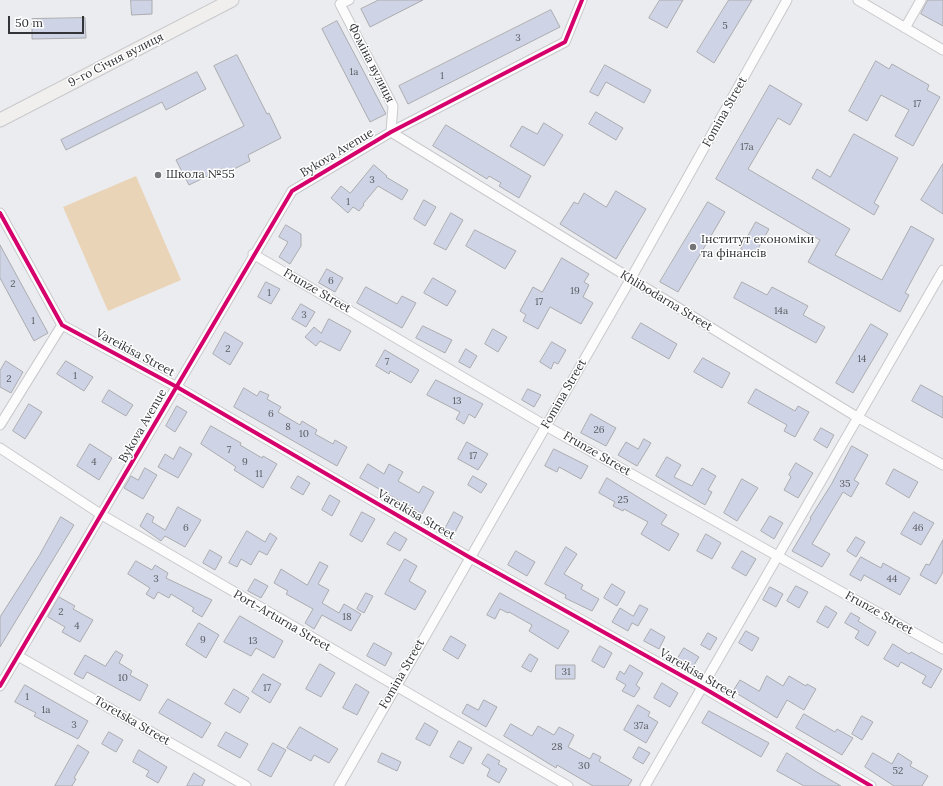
<!DOCTYPE html>
<html>
<head>
<meta charset="utf-8">
<style>
  body { margin:0 }
  #map { position:relative; width:943px; height:786px; overflow:hidden; background:#ebecf0; font-family:Lora,serif }
  canvas { display:block }
  .scale { position:absolute; left:8px; top:16px; width:76px; height:18px; box-sizing:border-box; border:2px solid #333437; border-top:0; padding-left:5px; font-size:12px; line-height:14px; white-space:nowrap; color:#333437; -webkit-text-stroke:3px #fff; paint-order:stroke }
</style>
</head>
<body>
<div id="map">
<canvas width="943" height="786"></canvas>
<div class="scale">50 m</div>
</div>
<script>
const ctx = document.querySelector('canvas').getContext('2d');
ctx.lineJoin = 'round';
function paint(path, color) {
  ctx.fillStyle = color;
  ctx.fill(path, 'evenodd');
}
function stroke(path, color, width, dash) {
  ctx.strokeStyle = color;
  ctx.lineWidth = width;
  ctx.lineCap = dash ? 'butt' : 'round';
  ctx.setLineDash(dash || []);
  ctx.stroke(path);
}
function write(font, color, halo, rows, align = 'center') {
  ctx.font = font + ' Lora,serif';
  ctx.lineWidth = 3;
  ctx.setLineDash([]);
  ctx.textBaseline = 'middle';
  ctx.strokeStyle = halo;
  ctx.fillStyle = color;
  for (const [text, x, y, turn = 0] of rows) {
    ctx.save();
    ctx.translate(x, y);
    ctx.rotate((+turn || 0) * Math.PI / 180);
    ctx.textAlign = isNaN(turn) ? turn : align;
    if (halo) ctx.strokeText(text, 0, 0);
    ctx.fillText(text, 0, 0);
    ctx.restore();
  }
}
paint(new Path2D(`
  M136,176L181,280L108,311L63,207Z`), '#ead4b7');
const building = new Path2D(`
  M131,0H152V14L132,15Z
  M379,0H423L370,27L361,9Z
  M660,0H683L667,28L649,18Z
  M729,0H752L714,63L697,52Z
  M928,0H943V26L921,14Z
  M551,10L560,27L408,104L399,86Z
  M85,18L86,38L32,39V19Z
  M337,21L386,114L370,122L322,29Z
  M237,55L267,114L269,113L281,138L248,155L250,161L226,173L224,168L189,185L176,160L244,126L214,66Z
  M876,61L889,69L892,64L929,85L927,90L940,97L913,146L895,136L909,110L881,95L867,121L849,111Z
  M605,65L651,90L644,103L606,82L598,96L590,92Z
  M197,72L206,89L166,110L162,102L66,150L61,140Z
  M770,85L802,104L790,125L778,118L748,169L850,229L835,255L882,280L911,226L934,239L905,293L909,295L900,312L808,262L820,240L716,179Z
  M596,112L623,128L616,140L589,124Z
  M544,123L563,135L544,166L510,146L522,126L537,134Z
  M446,125L531,176L519,198L499,186L501,183L489,176L487,179L433,146Z
  M854,134L898,158L874,203L879,206L874,215L812,178L817,169L830,177Z
  M943,164V214L921,200Z
  M374,165L387,176L386,177L408,190L402,200L378,186L363,204L364,205L359,211L353,207L348,213L331,198L341,186L350,193Z
  M616,191L646,209L616,259L560,224L574,202L578,204L584,193L606,207Z
  M424,200L436,207L425,226L414,219Z
  M708,202L725,212L678,292L660,282Z
  M451,213L463,220L446,250L434,244Z
  M756,222L769,229L754,256L741,249Z
  M286,225L301,234V246L290,264L279,257L288,242L279,237Z
  M475,230L516,251L505,269L466,246Z
  M0,245L48,333L34,341L0,278Z
  M562,258L589,274L584,282L589,285L583,297L593,303L581,324L550,307L538,329L523,321L526,315L520,311L533,287L542,292Z
  M327,269L343,278L335,292L319,283Z
  M433,278L456,291L447,306L424,293Z
  M266,282L280,289L271,304L258,297Z
  M742,282L767,295L772,287L808,306L803,315L825,327L816,343L734,298Z
  M366,287L397,304L402,296L416,303L402,328L357,303Z
  M301,304L315,312L306,327L292,319Z
  M329,319L351,331L340,351L320,341L316,346L305,337L314,327L321,333Z
  M641,323L677,344L669,359L632,338Z
  M871,324L888,334L853,393L836,383Z
  M423,326L452,340L445,353L416,338Z
  M493,329L507,337L498,352L485,344Z
  M225,332L243,343L230,365L213,354Z
  M552,342L566,350L558,364L554,362L551,369L540,362Z
  M466,349L477,356L470,368L459,362Z
  M385,350L419,370L411,383L390,371L389,374L376,366Z
  M703,358L730,373L722,388L694,372Z
  M6,361L23,372L11,393L0,387V371Z
  M66,361L93,377L84,391L57,374Z
  M436,380L483,404L475,418L469,414L464,424L456,419L460,412L427,395Z
  M921,385L943,397V418L912,401Z
  M244,388L257,396L260,391L269,395L267,399L281,407L278,412L300,425L302,421L317,430L315,434L333,444L335,440L347,447L337,466L234,407Z
  M528,389L541,395L534,407L522,400Z
  M756,389L795,411L798,406L809,412L795,437L784,431L787,425L748,403Z
  M109,390L133,405L126,416L102,402Z
  M29,404L42,412L25,439L13,431Z
  M177,406L187,412L175,432L166,426Z
  M591,414L616,428L606,446L581,433Z
  M211,426L241,443L240,445L262,458L263,456L277,464L263,488L234,470L236,467L201,444Z
  M821,428L834,435L827,448L814,440Z
  M644,439L651,443L637,466L618,455L626,442L638,449Z
  M467,442L488,454L478,470L458,459Z
  M90,444L112,458L99,480L77,466Z
  M852,446L868,455L854,480L859,483L851,497L843,492L812,544L830,554L822,567L792,551L811,519L810,518L831,485Z
  M180,447L192,454L178,478L158,467L165,454L173,459Z
  M554,449L588,466L581,479L559,467L557,472L545,466Z
  M667,457L681,465L674,477L692,486L702,468L716,476L708,490L712,492L705,505L656,476Z
  M796,463L813,473L798,498L784,490L791,477L789,475Z
  M368,464L384,474L389,464L403,472L398,481L419,493L423,486L434,492L422,514L360,478Z
  M145,468L157,475L143,499L124,488L131,476L138,480Z
  M894,469L918,482L909,498L886,484Z
  M298,476L310,483L303,495L291,488Z
  M473,476L487,484L481,493L468,485Z
  M607,478L667,515L661,524L679,534L669,551L641,534L648,522L624,509L623,511L613,506L615,502L599,493Z
  M742,479L758,488L737,521L724,513Z
  M330,495L340,501L332,516L322,510Z
  M178,507L201,520L185,547L165,536L161,541L140,526L147,513L154,517L152,522L165,530Z
  M362,512L375,519L362,542L350,535Z
  M454,512L463,517L454,534L445,529Z
  M914,512L934,523L921,545L901,534Z
  M770,516L783,523L774,539L761,531Z
  M61,517L74,525L0,647V617L39,556Z
  M247,531L265,542L270,533L277,538L267,555L259,551L251,565L241,559L237,567L229,563Z
  M395,532L407,539L400,551L387,544Z
  M706,534L721,543L712,559L697,551Z
  M856,537L865,542L856,557L847,551Z
  M943,540V572L936,584L920,575L926,564L929,565Z
  M566,547L577,554L564,574L583,585L581,589L599,599L592,611L565,598L566,595L545,584Z
  M210,550L222,557L215,570L203,563Z
  M516,551L535,562L527,576L508,565Z
  M742,551L756,559L746,576L732,568Z
  M861,557L881,568L883,563L910,578L900,595L864,575L861,581L850,575Z
  M405,559L417,566L409,581L426,591L415,610L385,594Z
  M136,561L152,570L155,565L168,573L166,578L212,600L202,617L192,611L194,608L171,594L169,598L158,592L154,599L146,594L150,588L128,574Z
  M320,562L328,566L318,584L329,590L322,603L339,613L344,604L361,614L351,631L322,615L314,629L305,623L313,609L286,594L288,591L274,583L281,569L307,585Z
  M255,579L268,586L261,598L248,591Z
  M612,584L625,592L617,606L604,598Z
  M796,586L808,592L799,608L787,601Z
  M770,587L783,594L776,607L763,600Z
  M366,593L373,596L364,613L357,609Z
  M500,593L569,631L558,649L529,631L532,625L509,612L508,613L500,609L495,619L487,615Z
  M59,597L75,606L73,609L93,620L80,642L62,632L65,627L48,617Z
  M640,605L648,609L638,626L632,623L628,631L612,622L620,608L633,616Z
  M826,606L837,613L828,628L817,622Z
  M851,613L860,618L858,621L876,632L868,646L855,638L859,631L845,623Z
  M240,616L283,641L274,658L256,648L251,656L224,642Z
  M199,623L219,635L206,658L186,645Z
  M651,629L665,637L659,649L644,641Z
  M746,631L759,638L752,651L739,643Z
  M708,633L717,638L710,650L701,645Z
  M451,636L466,645L458,659L443,650Z
  M374,643L392,653L385,666L367,656Z
  M893,644L909,654L911,652L942,669L931,688L922,683L926,676L901,662L898,667L884,659Z
  M600,646L612,653L604,668L592,661Z
  M684,648L699,657L692,668L677,660Z
  M116,651L123,655L119,663L132,671L130,675L148,685L140,701L87,672L83,679L74,674L85,655L105,666Z
  M530,654L538,659L531,672L522,667Z
  M320,664L335,673L321,697L306,689Z
  M556,665H575V679H556Z
  M630,665L643,673L636,685L640,688L634,697L622,691L626,685L616,679L620,671L624,674Z
  M263,674L281,684L270,703L252,692Z
  M767,676L783,686L789,676L806,686L807,684L816,689L804,710L787,700L777,718L733,691L740,680L759,691Z
  M662,683L678,693L670,707L654,698Z
  M356,684L369,692L357,715L343,708Z
  M25,685L88,721L78,739L34,716L36,713L15,702Z
  M234,689L249,698L240,713L225,704Z
  M168,699L211,723L202,738L159,713Z
  M484,700L497,707L486,727L462,713L467,704L478,710Z
  M638,705L650,712L648,716L658,722L646,743L624,730Z
  M709,711L769,743L761,757L702,723Z
  M804,714L835,732L837,729L853,738L842,755L796,728Z
  M862,716L873,722L862,740L852,734Z
  M425,723L438,731L430,746L416,739Z
  M511,724L532,736L538,726L554,735L559,727L574,735L568,747L590,759L593,753L601,757L599,761L632,780L628,786H593L557,765L556,768L504,736Z
  M300,727L338,749L329,763L314,755L311,761L287,748Z
  M109,732L123,740L116,752L102,744Z
  M226,732L248,744L240,758L218,746Z
  M459,741L472,748L463,764L450,757Z
  M273,743L286,750L271,777L258,770Z
  M78,745L89,752L74,778L76,779L72,786H55Z
  M639,747L650,753L643,764L633,758Z
  M139,750L167,767L158,783L146,776L149,771L133,762Z
  M382,753L401,762L397,771L378,762Z
  M787,753L815,771L841,786H804L777,771Z
  M873,753L892,764L898,753L912,762L910,766L928,776L922,786H894L865,767Z
  M488,754L500,761L498,764L507,769L499,783L487,776L490,769L482,764Z
  M194,773L205,780L202,786H187Z`);
paint(building, '#ced3e5');
stroke(building, '#abacaf', 1);
const street = new Path2D(`
  M349,0L340,4L393,106L391,132
  M858,0L943,50
  M905,28L921,0
  M391,132L857,417L943,465
  M0,213L62,325L177,387L469,557L702,687L871,786
  M253,254L546,426L943,649
  M0,425L62,325
  M0,448L102,515L568,786
  M18,656L246,786
  M0,686L292,191L391,132L565,42L582,0
  M339,786L630,280L787,0
  M645,786L943,270`);
const secondary = new Path2D(`
  M0,120L232,0`);
stroke(street, '#c9c9cc', 11);
stroke(secondary, '#c9c9cc', 15);
stroke(street, '#fcfcfd', 9);
stroke(secondary, '#f1efed', 13);
stroke(new Path2D(`
  M0,213L62,325L177,387L469,557L702,687L871,786
  M0,686L292,191L391,132L565,42L582,0`), '#d6006c', 4);
for (const [x, y, r, color] of [
  [158,175,4,"#737478"],
  [693,247,4,"#737478"]
]) {
  const dot = new Path2D();
  dot.arc(x, y, r, 0, 2 * Math.PI);
  ctx.fillStyle = color;
  ctx.fill(dot);
  stroke(dot, '#fff', 1.5);
}
write('10px', '#5a5c62', null, [
  ["5",725,26],
  ["3",518,38],
  ["1а",354,72],
  ["1",442,76],
  ["17",917,104],
  ["17а",747,147],
  ["3",372,180],
  ["1",348,202],
  ["6",331,281],
  ["2",13,284],
  ["19",575,291],
  ["1",269,293],
  ["17",539,302],
  ["14а",781,311],
  ["3",304,315],
  ["1",33,321],
  ["2",228,349],
  ["14",862,359],
  ["7",387,362],
  ["1",75,376],
  ["2",9,379],
  ["13",457,401],
  ["6",271,414],
  ["8",288,427],
  ["26",599,430],
  ["10",304,434],
  ["7",229,450],
  ["17",473,456],
  ["4",94,462],
  ["9",245,462],
  ["11",259,474],
  ["35",845,484],
  ["25",623,500],
  ["6",186,528],
  ["46",918,528],
  ["3",156,579],
  ["44",892,579],
  ["2",61,612],
  ["18",347,617],
  ["4",77,626],
  ["9",203,640],
  ["13",253,641],
  ["31",566,672],
  ["10",123,678],
  ["17",267,688],
  ["1",27,697],
  ["1а",46,710],
  ["3",74,725],
  ["37а",641,726],
  ["28",557,747],
  ["30",584,766],
  ["52",898,771]
]);
write('12px', '#333437', '#fff', [
  ["9-го Січня вулиця",116,60,-27],
  ["Фоміна вулиця",371,63,63],
  ["Fomina Street",725,112,-61],
  ["Bykova Avenue",337,153,-31],
  ["Frunze Street",317,291,30],
  ["Khlibodarna Street",666,301,31],
  ["Vareikisa Street",135,353,28],
  ["Fomina Street",564,394,-60],
  ["Bykova Avenue",143,426,-60],
  ["Frunze Street",597,454,30],
  ["Vareikisa Street",416,515,30],
  ["Frunze Street",879,613,29],
  ["Port-Arturna Street",282,621,30],
  ["Fomina Street",402,674,-60],
  ["Vareikisa Street",698,674,30],
  ["Toretska Street",132,721,30]
]);
write('12px', '#333437', '#fff', [
  ["Школа №55",166,175],
  ["Інститут економіки",701,240],
  ["та фінансів",701,254]
], 'left');
</script>
</body>
</html>
